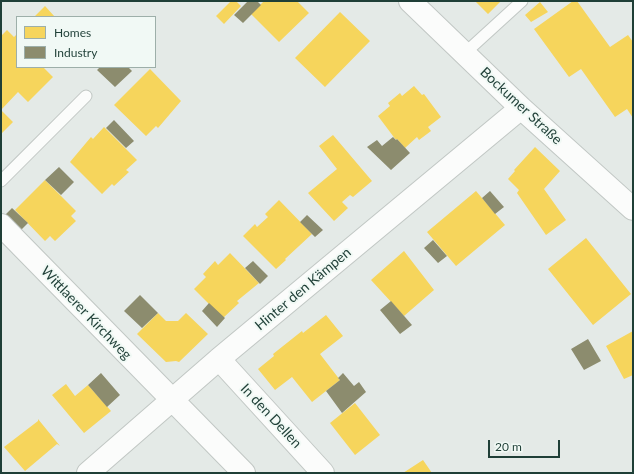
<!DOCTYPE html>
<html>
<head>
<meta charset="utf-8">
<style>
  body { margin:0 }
  #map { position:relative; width:634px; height:474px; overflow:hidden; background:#e4eae7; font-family:Lato,sans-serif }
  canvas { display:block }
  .frame { position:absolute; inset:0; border:2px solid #1f3f37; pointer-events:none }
  .legend { position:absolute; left:16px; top:16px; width:140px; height:52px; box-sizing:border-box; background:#f1f9f5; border:1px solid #9dafa9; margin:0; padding:5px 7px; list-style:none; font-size:12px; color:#1f3f37 }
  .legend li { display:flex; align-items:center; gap:8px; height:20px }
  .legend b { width:20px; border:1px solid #9dafa9 }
  .scale { position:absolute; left:488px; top:440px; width:72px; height:18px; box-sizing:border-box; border:2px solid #1f3f37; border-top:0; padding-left:5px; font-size:12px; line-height:14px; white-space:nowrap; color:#1f3f37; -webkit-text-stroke:3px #f1f9f5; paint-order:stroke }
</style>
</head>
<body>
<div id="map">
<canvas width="634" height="474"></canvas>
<div class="frame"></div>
<ul class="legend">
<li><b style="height:11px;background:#f6d55c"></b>Homes</li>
<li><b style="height:11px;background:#8c8c6e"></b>Industry</li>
</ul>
<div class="scale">20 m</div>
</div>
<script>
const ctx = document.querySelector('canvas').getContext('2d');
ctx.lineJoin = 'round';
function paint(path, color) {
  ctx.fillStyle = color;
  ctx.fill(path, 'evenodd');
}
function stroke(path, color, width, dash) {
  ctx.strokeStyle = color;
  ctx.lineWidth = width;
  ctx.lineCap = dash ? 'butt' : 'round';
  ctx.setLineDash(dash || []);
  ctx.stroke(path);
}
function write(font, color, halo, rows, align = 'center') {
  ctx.font = font + ' Lato,sans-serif';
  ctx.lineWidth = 4;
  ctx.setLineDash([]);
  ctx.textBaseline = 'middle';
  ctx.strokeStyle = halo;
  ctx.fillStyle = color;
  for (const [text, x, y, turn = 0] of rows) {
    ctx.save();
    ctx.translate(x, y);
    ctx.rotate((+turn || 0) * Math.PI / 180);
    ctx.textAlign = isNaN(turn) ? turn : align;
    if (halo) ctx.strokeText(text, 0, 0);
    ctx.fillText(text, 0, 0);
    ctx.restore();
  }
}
paint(new Path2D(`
  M231,1H236L241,6L224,24L216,16Z
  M264,1H297L309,13L279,42L251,14Z
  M475,1H501L488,14Z
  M573,1H577L610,47L628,35L633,42V118L627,109L615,117L581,69L569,77L534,29Z
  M540,2L548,12L531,22L525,15Z
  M45,6L55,17H34Z
  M340,12L370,41L325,87L295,58Z
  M7,30L14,37L17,34V67H43L53,77L28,102L18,92L1,110V36Z
  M150,69L181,101L158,128L156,126L146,136L114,105Z
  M414,86L422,95L424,94L441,117L428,127L431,131L419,140L417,137L405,148L397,139L396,140L378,116L390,106L388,103L400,93L402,96Z
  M1,110L13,122L1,134Z
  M104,127L137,160L126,170L129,172L114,186L112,184L102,194L70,162L91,137L93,139Z
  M333,135L372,181L353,197L350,195L342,202L348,208L334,221L308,193L337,169L319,146Z
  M535,147L560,171L544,189L566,220L546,235L517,193L519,190L508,179L515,171L514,170Z
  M45,180L76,211L71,216L76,221L55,241L50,236L45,241L15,210Z
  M476,191L505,225L456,266L427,232Z
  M279,200L312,234L285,259L286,260L276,269L243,236L255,224L257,227L268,217L265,214Z
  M586,238L631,294L593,325L548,269Z
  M404,251L434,290L404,316L371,280Z
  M230,253L259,283L237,301L239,303L223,318L194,289L206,277L203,274L215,261L218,265Z
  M158,313L166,321H178L186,313L208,334L179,362L176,361L166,362L137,334Z
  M326,315L343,336L320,354L340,380L312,402L292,377L275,390L258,369L274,356L273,354L302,331L303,333Z
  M633,331V375L624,379L606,346Z
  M66,384L75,396L88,385L111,411L84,433L52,395Z
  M355,403L380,435L355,455L330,423Z
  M38,419L60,446L57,444L25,471L4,447L38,421Z
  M423,460L432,473H403Z`), '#f6d55c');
paint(new Path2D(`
  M248,1H257L261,5L243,23L234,15Z
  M100,67H128L132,71L115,87L97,70Z
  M114,120L134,141L126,148L106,128Z
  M393,137L396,140L397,139L410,153L391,170L367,147L377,140L382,146Z
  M59,167L74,182L61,195L45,180Z
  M490,191L504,207L495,214L482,198Z
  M12,208L28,223L20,231L5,215Z
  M307,215L323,230L315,237L300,222Z
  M433,240L447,256L438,263L424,248Z
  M253,261L268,276L260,284L245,268Z
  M140,295L158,313L142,328L124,311Z
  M391,301L412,325L400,334L380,310Z
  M209,303L225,318L217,327L202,311Z
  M588,339L601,361L584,370L571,349Z
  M101,373L120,395L107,407L88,385Z
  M343,373L354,386L359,382L366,392L342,413L326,391L340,380L338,378Z`), '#8c8c6e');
const service = new Path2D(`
  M465,53L522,1
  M1,181L86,96`);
const minor = new Path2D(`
  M410,1L521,108L633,209
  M1,225L244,473
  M219,359L323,473
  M88,473L219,359L521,108`);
stroke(service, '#c1c7c4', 13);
stroke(minor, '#c1c7c4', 24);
stroke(service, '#fbfcfb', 11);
stroke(minor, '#fbfcfb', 22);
write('14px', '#1f3f37', '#f1f9f5', [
  ["Bockumer Straße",521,106,43],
  ["Hinter den Kämpen",303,289,-40],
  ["Wittlaerer Kirchweg",86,313,46],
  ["In den Dellen",271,416,47]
]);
</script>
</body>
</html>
